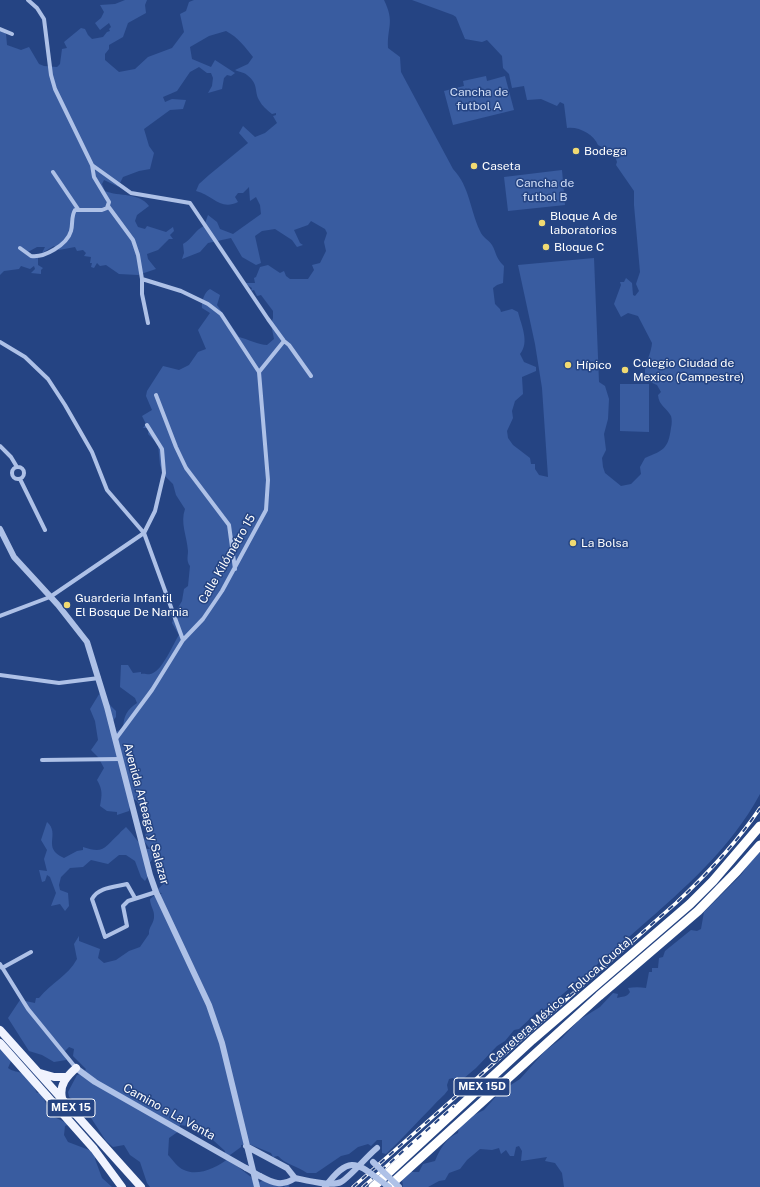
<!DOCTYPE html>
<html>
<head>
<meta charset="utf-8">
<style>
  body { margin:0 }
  canvas { display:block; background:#254483 }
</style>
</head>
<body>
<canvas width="760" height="1187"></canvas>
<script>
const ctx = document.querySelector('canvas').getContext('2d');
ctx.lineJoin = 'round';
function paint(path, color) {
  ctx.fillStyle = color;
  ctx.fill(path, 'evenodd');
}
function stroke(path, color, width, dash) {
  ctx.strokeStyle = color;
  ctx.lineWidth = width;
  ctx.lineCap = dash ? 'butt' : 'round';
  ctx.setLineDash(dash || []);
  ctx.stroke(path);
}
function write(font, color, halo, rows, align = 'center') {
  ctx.font = font + ' "Public Sans",sans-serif';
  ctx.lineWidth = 3;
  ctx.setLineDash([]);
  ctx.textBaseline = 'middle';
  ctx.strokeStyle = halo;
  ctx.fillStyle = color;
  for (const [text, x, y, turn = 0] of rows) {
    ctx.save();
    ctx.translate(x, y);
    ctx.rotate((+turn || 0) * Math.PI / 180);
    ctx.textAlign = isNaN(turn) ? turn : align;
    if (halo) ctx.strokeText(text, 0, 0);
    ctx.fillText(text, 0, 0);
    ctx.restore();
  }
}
paint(new Path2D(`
  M125,0H147L145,5L146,13L128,23L123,37L109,45V49L105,54V60L119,72L135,69L148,57L172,48L184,32L180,14L186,11L189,2L194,0H384C395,23 387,26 388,48L400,57L401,72L453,169C470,187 470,210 480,231C482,237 489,240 492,245C497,254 495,257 504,266L503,283L497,285L493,288L495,304L500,309L501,312L512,309L518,312C521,325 530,342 520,354L524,362L536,367V371L522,377L523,394L515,401L512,411L513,418L507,431L508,438L513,445L530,458L531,464H535V469L539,475L548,477L542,388L535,344L518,265L594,258L599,382L605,386L609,399L608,419L604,434L606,450L602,458L603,467L605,473L621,486L631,484L641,474L640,467L645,458C664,450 668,449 671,428C672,424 672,419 671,416C666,407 659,406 658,395L661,392L657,385C634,376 651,360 652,343L638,316L628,313L621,317L614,304L621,285L620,282H624L626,278L632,283L633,295L635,296L639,291L636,284L640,272L634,205V191L616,165L617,162L614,153L598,145C594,134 578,126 567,128L564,104L560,102L557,106L541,99L527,100L524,86L512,88L509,74L503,68L502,56L487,40L482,42L465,39L456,17L453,15L412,0H760V794C731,848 684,889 638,929C607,956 576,983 544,1010L537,1012L519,1029L514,1030L505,1041L497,1046L476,1068L457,1084L453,1078L449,1079L447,1085L448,1090C444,1096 438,1100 433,1106C417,1122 403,1138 386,1154L382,1153V1140H377L371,1146L368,1144L358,1147L349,1154L341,1156L316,1173H307C298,1166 286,1165 278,1156L273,1157L271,1153L249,1144L241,1145V1147L230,1155H225V1151L213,1140L203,1137L187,1126L180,1125L179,1131L169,1138L168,1155C173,1160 178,1168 184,1170C198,1177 217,1167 228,1159L256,1181L260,1182L267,1178L284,1187L288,1183L289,1187H150L147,1183L140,1162L130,1155L124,1145L113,1147L106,1141L84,1107L69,1097L68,1092L77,1075L83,1073L86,1069L73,1056L74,1049L69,1047L65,1051L66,1060L54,1062L42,1055L29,1051L8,1018L20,1000L35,1003L36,998H39C51,983 68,976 77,959L74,944L79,936V941L100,949L98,958L104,963L116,960L129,951L140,947L149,934C148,927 155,923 154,915C154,910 150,905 150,899L155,895L162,894L157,890L168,879L160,874L154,857L148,865L151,871L145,881L141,877L135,861L126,855H119L108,864L91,860L83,867L70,868L61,877L59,885L60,890L68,893L69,906L65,911L60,904L51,906L56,893L50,877L47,875L45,881L42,882L39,870L47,871L44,859L47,850L41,840L47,822C61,834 41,848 64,858L77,851L83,850V847C105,855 105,846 119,834C121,831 123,830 126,827C133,834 138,843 146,849H150L144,841L146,832L142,824V810L137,801L132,798L129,811L117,815V812L107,811L100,806C102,795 103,790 97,780L104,768L98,757L91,750L98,740L95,721L90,709L101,691L106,701L116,711V717L111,723L116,732L123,728C124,715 127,710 137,703L135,698L120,687L121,665H128L133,673L141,672V674C146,673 148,676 153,673C163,669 173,644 179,635L172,623L175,613L182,601L184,589L188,586L190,566C186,561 188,556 188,551C187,536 180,523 185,509L176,495L173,484L164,475L160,465L158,444L148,434L149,428H143L146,424L142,416L152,410L146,396L147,391L163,366L179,370L189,365L198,352L206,349L198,330L210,313L202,308C201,302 205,291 210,289L220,295L217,305L239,337C247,339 259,345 267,345L274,339L271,324L273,318V311L261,295L257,296L254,290L251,291L252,288L244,283H255L254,278L256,277L260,267L268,265L280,273L284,271L286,276L290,279H308L314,270L312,265L320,263L326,251L324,242L327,233L325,229L311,221L308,225L294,230L300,243L303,245L297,247L292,240L275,229L262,231L255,236L261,263L256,265L242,257L231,238L208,243L200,252L182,259L184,253L183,244C192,239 195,230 204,226L208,215L217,222L220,229L233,234L261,214L260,205L256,197L250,201L249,187L243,193H238L235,197L238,202C220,211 213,195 196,191L199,184L209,175L248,143L239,133L243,126L255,137L265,133L277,123L273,116L276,115V113L272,114C267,110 262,106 259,100C254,91 259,84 247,75C244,72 239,72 235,70L248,64L253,57C245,47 239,38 226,31L209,36L190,47L192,59L211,67L215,60L235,73L231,76L227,75L224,78L222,89L208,93L212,86L213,78L211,73H207L199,67L190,72L177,91L163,97L165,102L172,99L186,100L183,109L170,110L144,129L149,146L154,153L150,169L139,171L123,177L120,183L116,182L119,187L104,180L102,184L105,191C119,197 139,192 149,206L137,215L135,221L138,227L145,229L147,226L166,232L173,227L174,231L170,235L173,239H169L158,250L147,254L148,259L156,269L138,275L119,274L106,265L100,266L97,263L94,268L91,267L92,263H90L91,257L84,256L86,253L83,250L77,251L75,247L59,250L54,246L42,253L45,247H37L26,253L38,257V265L43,268L41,270V274L31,273L35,269L34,266L30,269L21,266L19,269L4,271L0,275V28L6,34L7,45L21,50L29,47L39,64L44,66L57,67L60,64L62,49L67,48L64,42L81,28L85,29L88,35L92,39L103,37L107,32L110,31L109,29L111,27L109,23L100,30L95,23L101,18L104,12L100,5L115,4Z
  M486,76L487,81L505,76L514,110L453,125L444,91L464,86L463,81Z
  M562,170L565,205L508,211L504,177Z
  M620,384H649V432L620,431Z
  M760,848V1187H564L562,1173L555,1163L545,1161L547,1157L521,1161L522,1151L519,1146L516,1147L514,1156H510L506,1150L501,1154L499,1148L492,1150L480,1149L467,1160L460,1169L449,1173L445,1180L439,1181L428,1187H403L402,1179L411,1172H419L423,1164L435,1161C440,1149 446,1138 458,1133L459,1128L468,1118L484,1110L500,1092L520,1079L545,1051L562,1038L579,1020L600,1007L613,993L618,994L617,998C623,996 626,998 630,992L628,988C634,987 640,987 646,988L649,972H652V968H658L659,958L663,957L665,951L691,930L697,931L701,929L704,912L741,875Z
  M0,1048L2,1051L7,1050L11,1061L8,1068C13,1072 18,1071 23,1074C29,1078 34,1087 37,1093H41L50,1112V1115L69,1124L65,1126L64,1135L68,1142L97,1153L95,1159L102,1178L112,1187H0Z`), '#395ca0');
stroke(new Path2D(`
  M28,0L37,8L44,19L51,75L55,89L92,165L131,193L190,203L268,319L284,341L289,345L311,376
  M0,29L12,34
  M53,172L78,209
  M108,206L133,240L138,255L142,279L181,291L208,304L221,314L259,372
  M20,248L31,256C44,258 67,245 71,231C73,224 71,216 75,210H102L107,208L109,202L94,177L92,165
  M142,279V294L148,323
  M0,342L25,357L48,379L65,405L92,452L107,490L144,533L183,640
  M156,395L176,447L186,468L229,525L235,569
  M0,446L11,457L17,467
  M12 473a6 6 0 1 1 12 0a6 6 0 1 1-12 0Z
  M20,479L45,530
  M0,616L50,597L144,533L155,511L164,473L162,449L147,425
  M0,675L59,683L99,678
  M115,740L152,690L183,640L203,619L222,591L266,510L268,480L259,372L284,341
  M42,760L120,759
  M135,898L127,884C115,887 98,887 92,899L105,937L127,926L123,906L128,901L156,892
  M0,964L28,1009L76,1068
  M2,968L31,952`), '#aec1e7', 4);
stroke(new Path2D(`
  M0,529L14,557L58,605L87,642L107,707L150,875L156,892L209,1005L222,1043L257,1187
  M76,1068L95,1082L246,1168
  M246,1146L287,1168L295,1178
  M260,1176C273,1183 282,1187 295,1178C305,1180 331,1187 341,1182C351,1176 366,1157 377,1148`), '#aec1e7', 6);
stroke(new Path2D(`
  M0,1030L141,1187
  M0,1043L94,1149L122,1187
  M40,1073L54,1077H67
  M62,1098C59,1085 67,1076 76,1068`), '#f0f3fe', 8);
stroke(new Path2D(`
  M373,1187L532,1040L690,904L713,881L760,826
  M388,1187L599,996L698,911L737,871L760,845`), '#fff', 9);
const rail = new Path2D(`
  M353,1187L676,903C707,874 736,844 760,808
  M363,1187L454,1106`);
stroke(rail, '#fff', 3.5);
stroke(rail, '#254483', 2, [6]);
stroke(new Path2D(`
  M373,1162L399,1187
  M246,1168L260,1176
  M325,1187C352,1151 358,1165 389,1187`), '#aec1e7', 6);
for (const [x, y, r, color] of [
  [576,151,4,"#f1da72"],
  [474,166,4,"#f1da72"],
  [542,223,4,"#f1da72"],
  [546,247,4,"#f1da72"],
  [568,365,4,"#f1da72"],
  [625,370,4,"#f1da72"],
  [573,543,4,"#f1da72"],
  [67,605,4,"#f1da72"]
]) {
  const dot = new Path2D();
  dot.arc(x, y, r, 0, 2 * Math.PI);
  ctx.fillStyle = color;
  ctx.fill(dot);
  stroke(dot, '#254483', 1.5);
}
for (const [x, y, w] of [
  [482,1087,56],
  [71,1108,48]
]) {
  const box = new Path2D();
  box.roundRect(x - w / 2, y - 9, w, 18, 3);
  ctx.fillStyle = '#254483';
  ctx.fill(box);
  stroke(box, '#fff', 1);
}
write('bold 11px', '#fff', null, [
  ["MEX 15D",482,1087],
  ["MEX 15",71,1108]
]);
write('12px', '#d1def6', '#254483', [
  ["Cancha de",479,92],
  ["futbol A",479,106],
  ["Cancha de",545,183],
  ["futbol B",545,197]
]);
write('12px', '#fff', '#254483', [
  ["Bodega",584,151],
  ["Caseta",482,166],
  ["Bloque A de",550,216],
  ["laboratorios",550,230],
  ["Bloque C",554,247],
  ["Colegio Ciudad de",633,363],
  ["Mexico (Campestre)",633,377],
  ["Hípico",576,365],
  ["La Bolsa",581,543],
  ["Guarderia Infantil",75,598],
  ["El Bosque De Narnia",75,612]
], 'left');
write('12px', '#fff', '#254483', [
  ["Calle Kilómetro 15",227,559,-60],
  ["Avenida Arteaga y Salazar",146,814,75],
  ["Carretera México - Toluca (Cuota)",561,1000,-41],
  ["Camino a La Venta",169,1112,29]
]);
</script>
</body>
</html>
